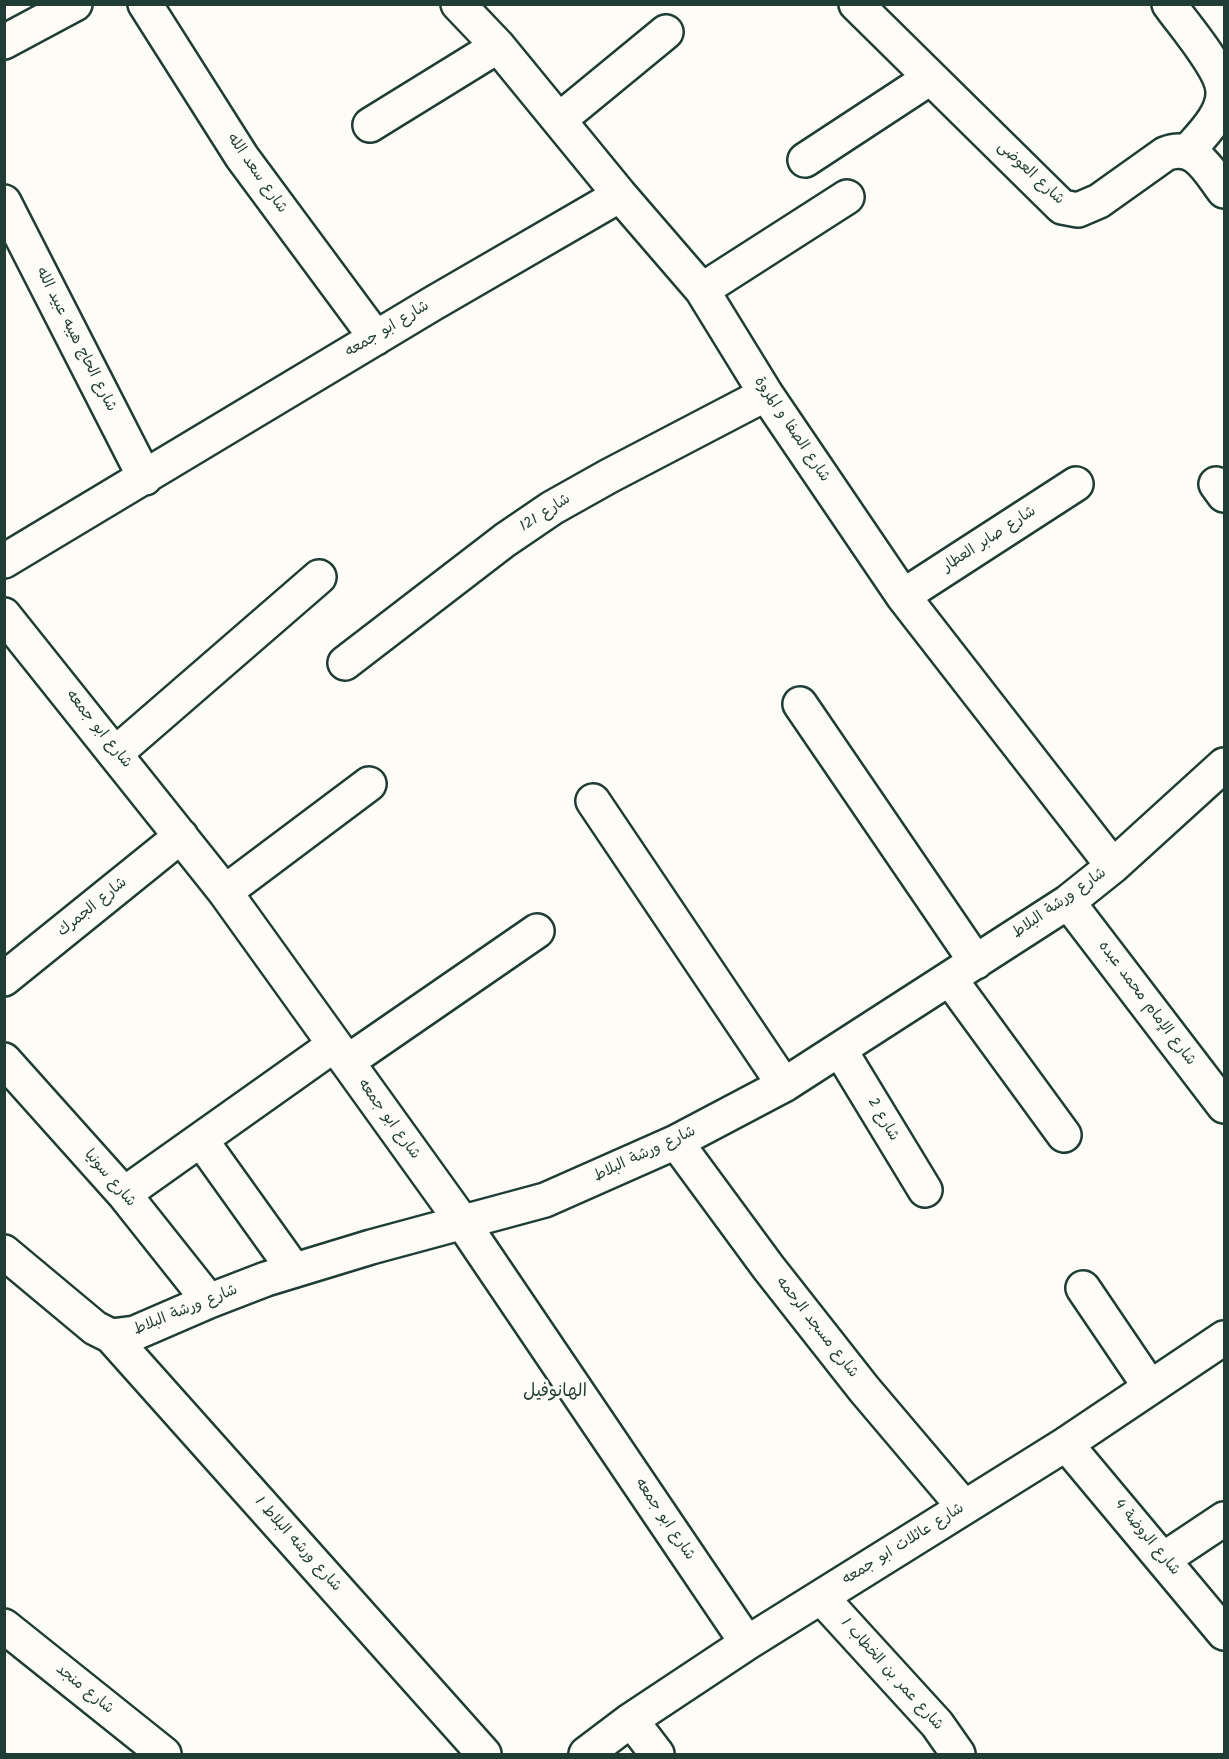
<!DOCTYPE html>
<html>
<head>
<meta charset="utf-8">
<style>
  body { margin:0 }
  #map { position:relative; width:1229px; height:1759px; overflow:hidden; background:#fdfcf7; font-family:Kalam,sans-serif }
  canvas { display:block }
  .frame { position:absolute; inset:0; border:6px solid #1f3d34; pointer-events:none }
</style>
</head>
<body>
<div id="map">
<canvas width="1229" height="1759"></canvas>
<div class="frame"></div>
</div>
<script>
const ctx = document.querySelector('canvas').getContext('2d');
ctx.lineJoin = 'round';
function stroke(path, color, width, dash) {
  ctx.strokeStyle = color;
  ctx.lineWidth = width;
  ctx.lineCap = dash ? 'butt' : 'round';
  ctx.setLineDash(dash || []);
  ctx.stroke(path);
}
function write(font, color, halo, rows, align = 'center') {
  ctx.font = font + ' Kalam,"Playpen Sans Arabic",sans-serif';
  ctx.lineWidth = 6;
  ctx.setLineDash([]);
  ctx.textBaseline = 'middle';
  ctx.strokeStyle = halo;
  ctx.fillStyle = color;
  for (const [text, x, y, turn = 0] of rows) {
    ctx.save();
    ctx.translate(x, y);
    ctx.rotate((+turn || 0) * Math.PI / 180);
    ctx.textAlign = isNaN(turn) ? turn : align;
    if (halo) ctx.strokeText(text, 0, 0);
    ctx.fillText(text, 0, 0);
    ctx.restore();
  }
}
const minor = new Path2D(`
  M145,4L242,157L376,338
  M458,4L498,46L620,195L702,290L766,394L903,596L1113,866
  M856,4L1062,207L1078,210L1099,201L1165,154C1195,142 1208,170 1224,191
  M1169,4C1183,24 1223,69 1223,92C1224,114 1202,135 1188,151
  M4,42L75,4
  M559,120L666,32
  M370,125L498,46
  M805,160L930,78
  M4,202L145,478
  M702,290L847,197
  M1216,484L1224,495
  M4,561L432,304L620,195
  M903,596L1076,484
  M4,615L225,892L463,1223L747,1643
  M345,663L505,540L552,508L609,476L766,394
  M800,704L976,962
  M116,753L319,577
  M593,801L784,1085
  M225,892L369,784
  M1068,902L1224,1106
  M4,979L181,836
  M950,979L1064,1135
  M840,1050L925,1190
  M4,1060L124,1194L209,1301
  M347,1062L537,931
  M201,1140L294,1270
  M676,1142L768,1267L864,1389L964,1507
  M124,1194L334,1045
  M4,1252L95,1328L111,1336L135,1333L209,1301L266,1279L371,1247L545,1200L676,1142L784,1085L1068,902L1113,866L1224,765
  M1083,1288L1150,1387
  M111,1336L484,1754
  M1066,1444L1224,1633
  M1164,1559L1224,1519
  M821,1597L937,1724L958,1754
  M4,1626L164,1754
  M631,1720L657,1754
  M586,1754L631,1720L747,1643L1066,1444L1224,1338`);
stroke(minor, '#1f3d34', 38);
stroke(minor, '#fdfcf7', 33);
write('15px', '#1f3d34', '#fdfcf7', [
  ["شارع سعد الله",256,174,55],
  ["شارع العوضى",1030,174,43],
  ["شارع ابو جمعه",388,330,-31],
  ["شارع الحاج هيبه عبيد الله",75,340,63],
  ["شارع الصفا و المروة",791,430,56],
  ["شارع 121",546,514,-33],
  ["شارع صابر العطار",990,540,-33],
  ["شارع ابو جمعه",98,730,51],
  ["شارع ورشة البلاط",1060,904,-35],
  ["شارع الجمرك",93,908,-39],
  ["شارع الإمام محمد عبده",1146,1004,53],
  ["شارع ابو جمعه",388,1120,54],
  ["شارع 2",882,1120,59],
  ["شارع ورشة البلاط",645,1155,-25],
  ["شارع سونيا",109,1179,49],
  ["شارع ورشة البلاط",186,1311,-22],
  ["شارع مسجد الرحمه",816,1328,52],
  ["شارع ابو جمعه",664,1520,56],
  ["شارع الروضة 4",1146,1538,50],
  ["شارع ورشه البلاط 1",297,1545,48],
  ["شارع عائلات ابو جمعه",904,1545,-32],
  ["شارع عمر بن الخطاب 1",891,1675,48],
  ["شارع منجد",84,1690,39]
]);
write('18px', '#1f3d34', '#fdfcf7', [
  ["الهانوفيل",555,1393]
]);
</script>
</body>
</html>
